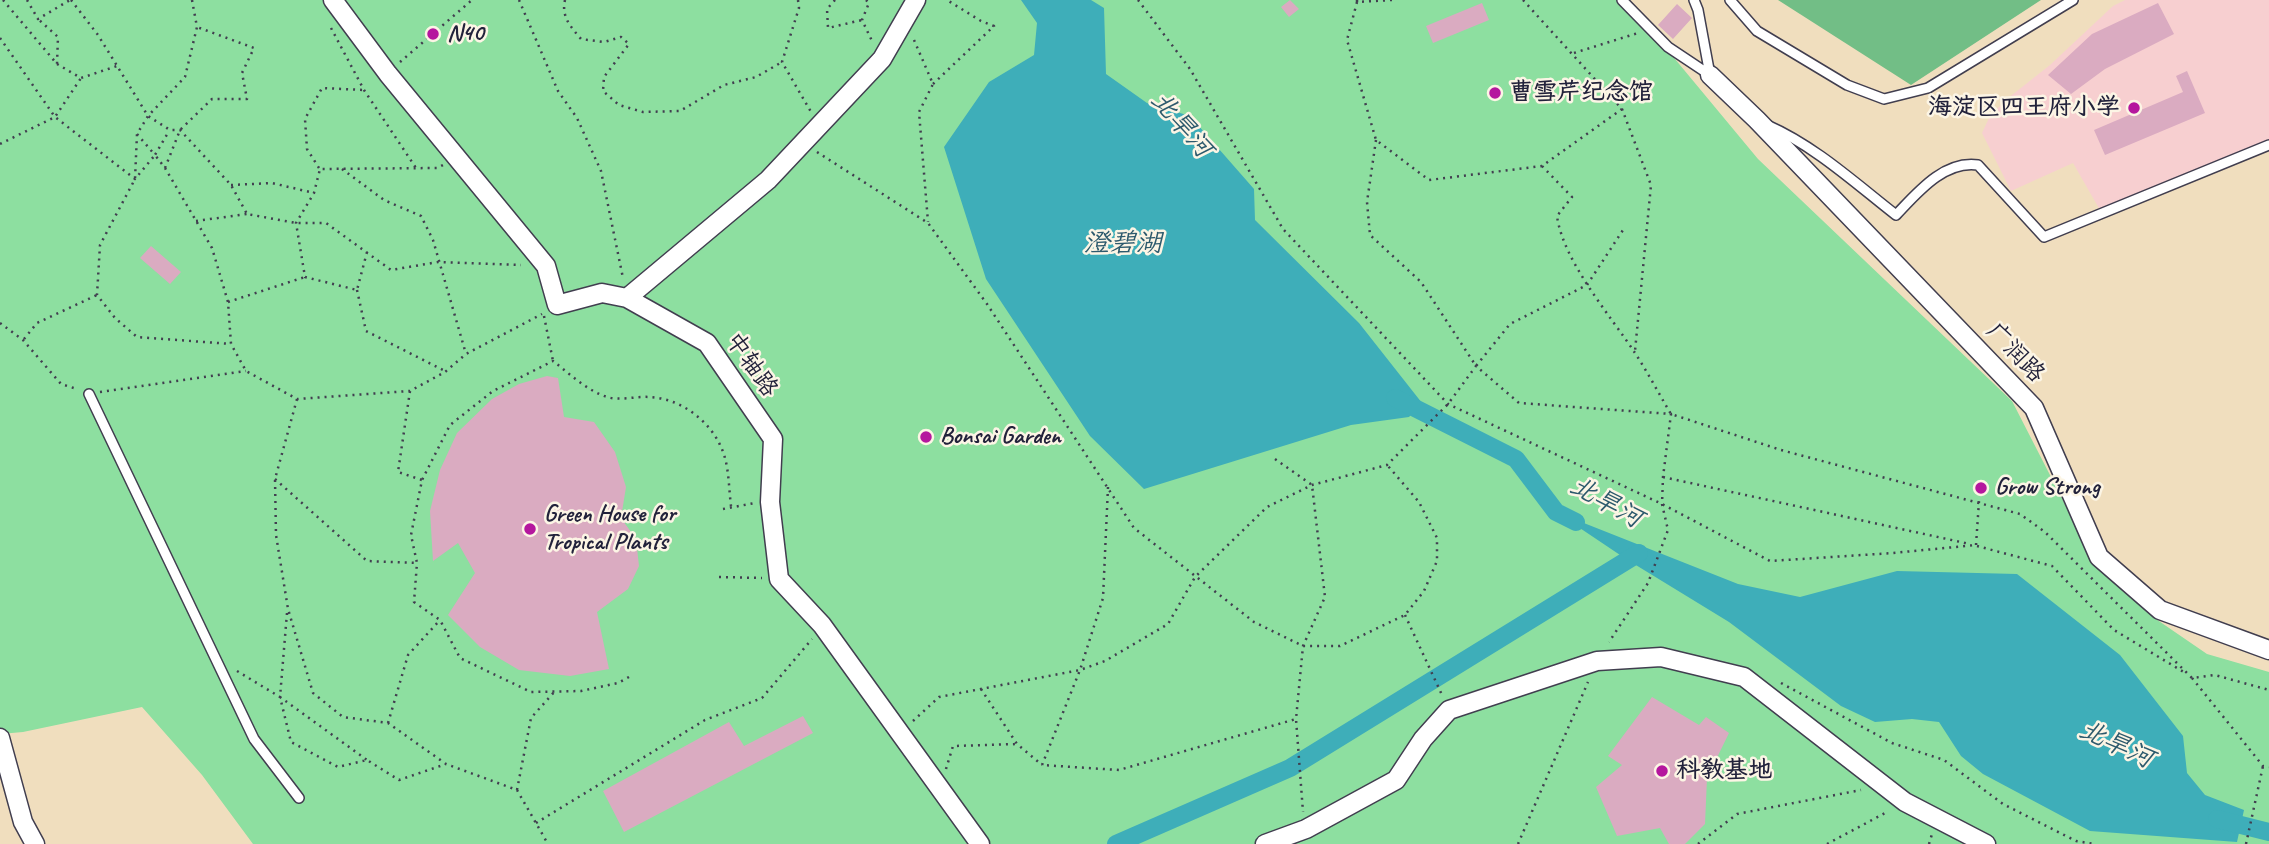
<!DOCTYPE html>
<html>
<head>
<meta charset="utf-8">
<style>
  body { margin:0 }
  canvas { display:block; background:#f0debe }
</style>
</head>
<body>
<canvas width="2269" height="844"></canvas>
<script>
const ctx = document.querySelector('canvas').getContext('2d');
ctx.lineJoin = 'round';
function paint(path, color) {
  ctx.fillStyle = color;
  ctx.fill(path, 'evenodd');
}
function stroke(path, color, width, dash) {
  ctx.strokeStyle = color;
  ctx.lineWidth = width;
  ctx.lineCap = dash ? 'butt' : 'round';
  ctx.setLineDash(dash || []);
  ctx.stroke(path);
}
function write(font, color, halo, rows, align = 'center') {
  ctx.font = font + ' Caveat,"LXGW WenKai TC",sans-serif';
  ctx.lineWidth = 5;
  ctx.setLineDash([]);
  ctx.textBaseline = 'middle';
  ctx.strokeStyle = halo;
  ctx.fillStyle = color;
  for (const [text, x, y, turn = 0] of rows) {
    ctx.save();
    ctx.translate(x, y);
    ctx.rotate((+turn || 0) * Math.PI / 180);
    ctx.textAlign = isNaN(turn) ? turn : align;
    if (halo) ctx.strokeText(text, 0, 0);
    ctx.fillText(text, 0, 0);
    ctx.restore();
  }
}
paint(new Path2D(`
  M2125,0H2269V149L2104,217L2073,163L2011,191L1982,133L1990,116L2007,99L2050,65L2113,6Z`), '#f7cfd0');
paint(new Path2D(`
  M0,0H1626L1758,159L2012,401L2091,555L2153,617L2207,654L2269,672V844H253L202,775L142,707L23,732L0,734Z`), '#8ddfa0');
paint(new Path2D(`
  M1778,0H2041L1911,85Z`), '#72be86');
paint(new Path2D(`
  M1021,0H1091L1104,8L1106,74L1147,103L1190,116L1254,189L1255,220L1359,323L1422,403L1409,417L1351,425L1144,489L1090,436L986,279L944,147L989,82L1034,55L1037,23Z
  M1556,512L1738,584L1800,597L1897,571L2017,574L2120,655L2183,736L2187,773L2205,795L2244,810L2237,842L2090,831L1983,774L1961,756L1939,722L1912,719L1875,722L1841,706L1729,622L1626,559Z`), '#3eaeb9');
stroke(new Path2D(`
  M1395,398L1516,459L1556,512L1576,522
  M2217,819L2269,832
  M1116,844L1290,768L1639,553`), '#3eaeb9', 18);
paint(new Path2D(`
  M1290,0L1299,9L1289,17L1281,7Z
  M1482,3L1489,20L1433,43L1426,26Z
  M2158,3L2174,34L2105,69L2071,94L2048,75L2092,34Z
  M1677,4L1692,18L1673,39L1658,25Z
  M2187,71L2205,113L2105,155L2094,130L2183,92L2176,76Z
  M151,246L181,272L170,284L140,258Z
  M547,376L558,378L564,417L594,422L615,452L626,487L621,518L636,539L639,566L628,589L597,612L609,669L570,676L519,670L480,647L448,615L475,573L458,543L433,561L430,511L440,470L457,433L492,399L519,384Z
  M1652,697L1699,725L1706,717L1729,733L1707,778L1705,824L1685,844H1669L1660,828L1617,836L1596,787L1622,765L1608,756Z
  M803,716L813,733L624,832L603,791L729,722L744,746Z`), '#daabc1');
const lane = new Path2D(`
  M1622,0L1668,47L1710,75
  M1694,0L1698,10L1710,75
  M1730,0L1757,31L1847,85L1884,99L1928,88L2073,0
  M1767,125C1815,146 1855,183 1896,215C1917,193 1944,160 1978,165L2044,237L2269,145
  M89,394L254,739L299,798`);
const street = new Path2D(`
  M333,0L388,74L546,266L557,305L602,293L627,298L707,343L773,439L770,502L779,579L822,625L980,844
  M1710,75L1757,120L2034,408L2099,557L2160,610L2269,650
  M627,298L768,180L882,59L916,0
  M0,738L23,822L35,844
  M1265,844L1306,829L1396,780L1423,739L1449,710L1597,661L1661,657L1744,677L1905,802L1986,844`);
stroke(lane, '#413e4f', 12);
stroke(street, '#413e4f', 21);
stroke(new Path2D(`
  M3,0L57,64L58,37L38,19
  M27,0L38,19L70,0
  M71,0L98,35L148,116L170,130H180L231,185L247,214L296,223H326L391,270L438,262L521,265
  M192,0L197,27L185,77L148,116L137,134L135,179L100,245L97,295L115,318L137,337L231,344
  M519,0L558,91L577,118L601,171L623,278
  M565,0C561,17 571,27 581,39L604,42L621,37L629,44L604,77L603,91L619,105L643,112L680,111L724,85L756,77L782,62
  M798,0L799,8L782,62L811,112
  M835,0L827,9L828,28L862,20
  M866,0L869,3L862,20L872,41
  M1138,0L1190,69L1283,229L1448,404L1662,504L1770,561L1893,553L1976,545
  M1357,0V2L1392,0
  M1523,0L1622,109L1651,185L1635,351
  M1357,2L1347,40L1376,140L1429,180L1542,166L1622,109
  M331,28L364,90L416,168
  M0,38L55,117L135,179L155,155L165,168L212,248L228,302L231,344L246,371L297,399L410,391L445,372L466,354L542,314
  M914,40L933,84L919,112L928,222
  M1574,53L1638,33
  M400,62L472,0
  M57,64L81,78L117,66
  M933,84L994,26L981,21L947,0
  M137,134L155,155L169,131
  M1376,140L1367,202L1370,235L1421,282L1476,366L1510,324L1587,285L1623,230
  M0,144L55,117L81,78
  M817,152L928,223L987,304L1134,528L1254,622L1303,646H1340L1405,615L1424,591L1437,561V538L1419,502L1388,466
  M1542,166L1572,197L1557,216C1563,261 1610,315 1635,353C1648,373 1659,394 1671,414L1781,450L2020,514L2045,532L2192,678L2215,675L2269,690
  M165,168L180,130L212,99H247L242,73L254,48L197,27
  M319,168L307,149L305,119L322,88L364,90
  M342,169L384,200L421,216L433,240L466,354
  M231,185L272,183L314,193
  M196,221L247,214
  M367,252L357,290L305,277L296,223L314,193L320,169L437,168L443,165
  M357,290L366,331L445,371
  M228,302L305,277
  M544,316L553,361
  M0,323L23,340L61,384L77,389
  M24,339L37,323L97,295
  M410,391L398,472L422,480
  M100,392L246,371
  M297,399L275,479L276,535L288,609L313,693L343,717L388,723L446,764L517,790L548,844
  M1275,459L1312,485L1325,597L1303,646L1296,719L1303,812
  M1663,477L1970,544
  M275,479L367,561L417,563
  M1108,487L1103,598L1080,670L1042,765L1119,770L1296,719
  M723,509L755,503
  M1976,545L1979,501
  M1977,546L2052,566L2114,630L2187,674
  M719,577L762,578
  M287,613L280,697L367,760
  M1405,615L1442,695
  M237,671L280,697L291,742L338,767L367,760L399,780L446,764
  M629,677L618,683L581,691L531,692L460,658L440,620L414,602L417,563L411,535L422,480L450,425L493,391L553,361C570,374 586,390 607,397C620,401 636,396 650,397C684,399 716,425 725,458C729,473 729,490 731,506
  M2192,678L2263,766L2269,767
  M1781,683L1892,743L1944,760L2003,804L2076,841L2094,844
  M981,689L1017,744L1042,765
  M913,721L939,697L1080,670L1105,661L1168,624L1195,577L1267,507L1312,485L1387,465L1448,404L1476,366L1519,403L1671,414L1663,477L1662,504L1668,530L1648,583L1609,642
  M388,723L408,655L440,620
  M946,769L953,746L1017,744
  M517,790L531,718L555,691
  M536,823L705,720L762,698L812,639
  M1518,844L1588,682
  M1698,844L1737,814L1861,790
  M1827,844L1887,812
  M1929,844L1932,834
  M2246,844L2263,766`), '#413e4f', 2.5, [2, 5]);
stroke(lane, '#fff', 9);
stroke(street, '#fff', 18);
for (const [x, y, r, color] of [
  [433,34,7,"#b5179e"],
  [1495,93,7,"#b5179e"],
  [2134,108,7,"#b5179e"],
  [926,437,7,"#b5179e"],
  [1981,488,7,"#b5179e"],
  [530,529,7,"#b5179e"],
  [1662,771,7,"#b5179e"]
]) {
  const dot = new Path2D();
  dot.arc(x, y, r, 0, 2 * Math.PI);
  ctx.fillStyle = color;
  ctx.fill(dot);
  stroke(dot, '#fcf5e5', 2.5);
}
write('bold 24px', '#22223b', '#fcf5e5', [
  ["N40",447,34],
  ["曹雪芹纪念馆",1509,93],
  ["海淀区四王府小学",2120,108,"right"],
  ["Bonsai Garden",940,437],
  ["Grow Strong",1995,488],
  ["Green House for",544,515],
  ["Tropical Plants",544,543],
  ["科教基地",1676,771]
], 'left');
write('24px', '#22223b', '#fcf5e5', [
  ["广润路",2015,353,46],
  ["中轴路",751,365,55]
]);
write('italic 26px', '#2d5a6d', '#fcf5e5', [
  ["北旱河",1181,125,49],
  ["澄碧湖",1123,244],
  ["北旱河",1606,503,29],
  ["北旱河",2116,745,25]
]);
</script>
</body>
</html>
